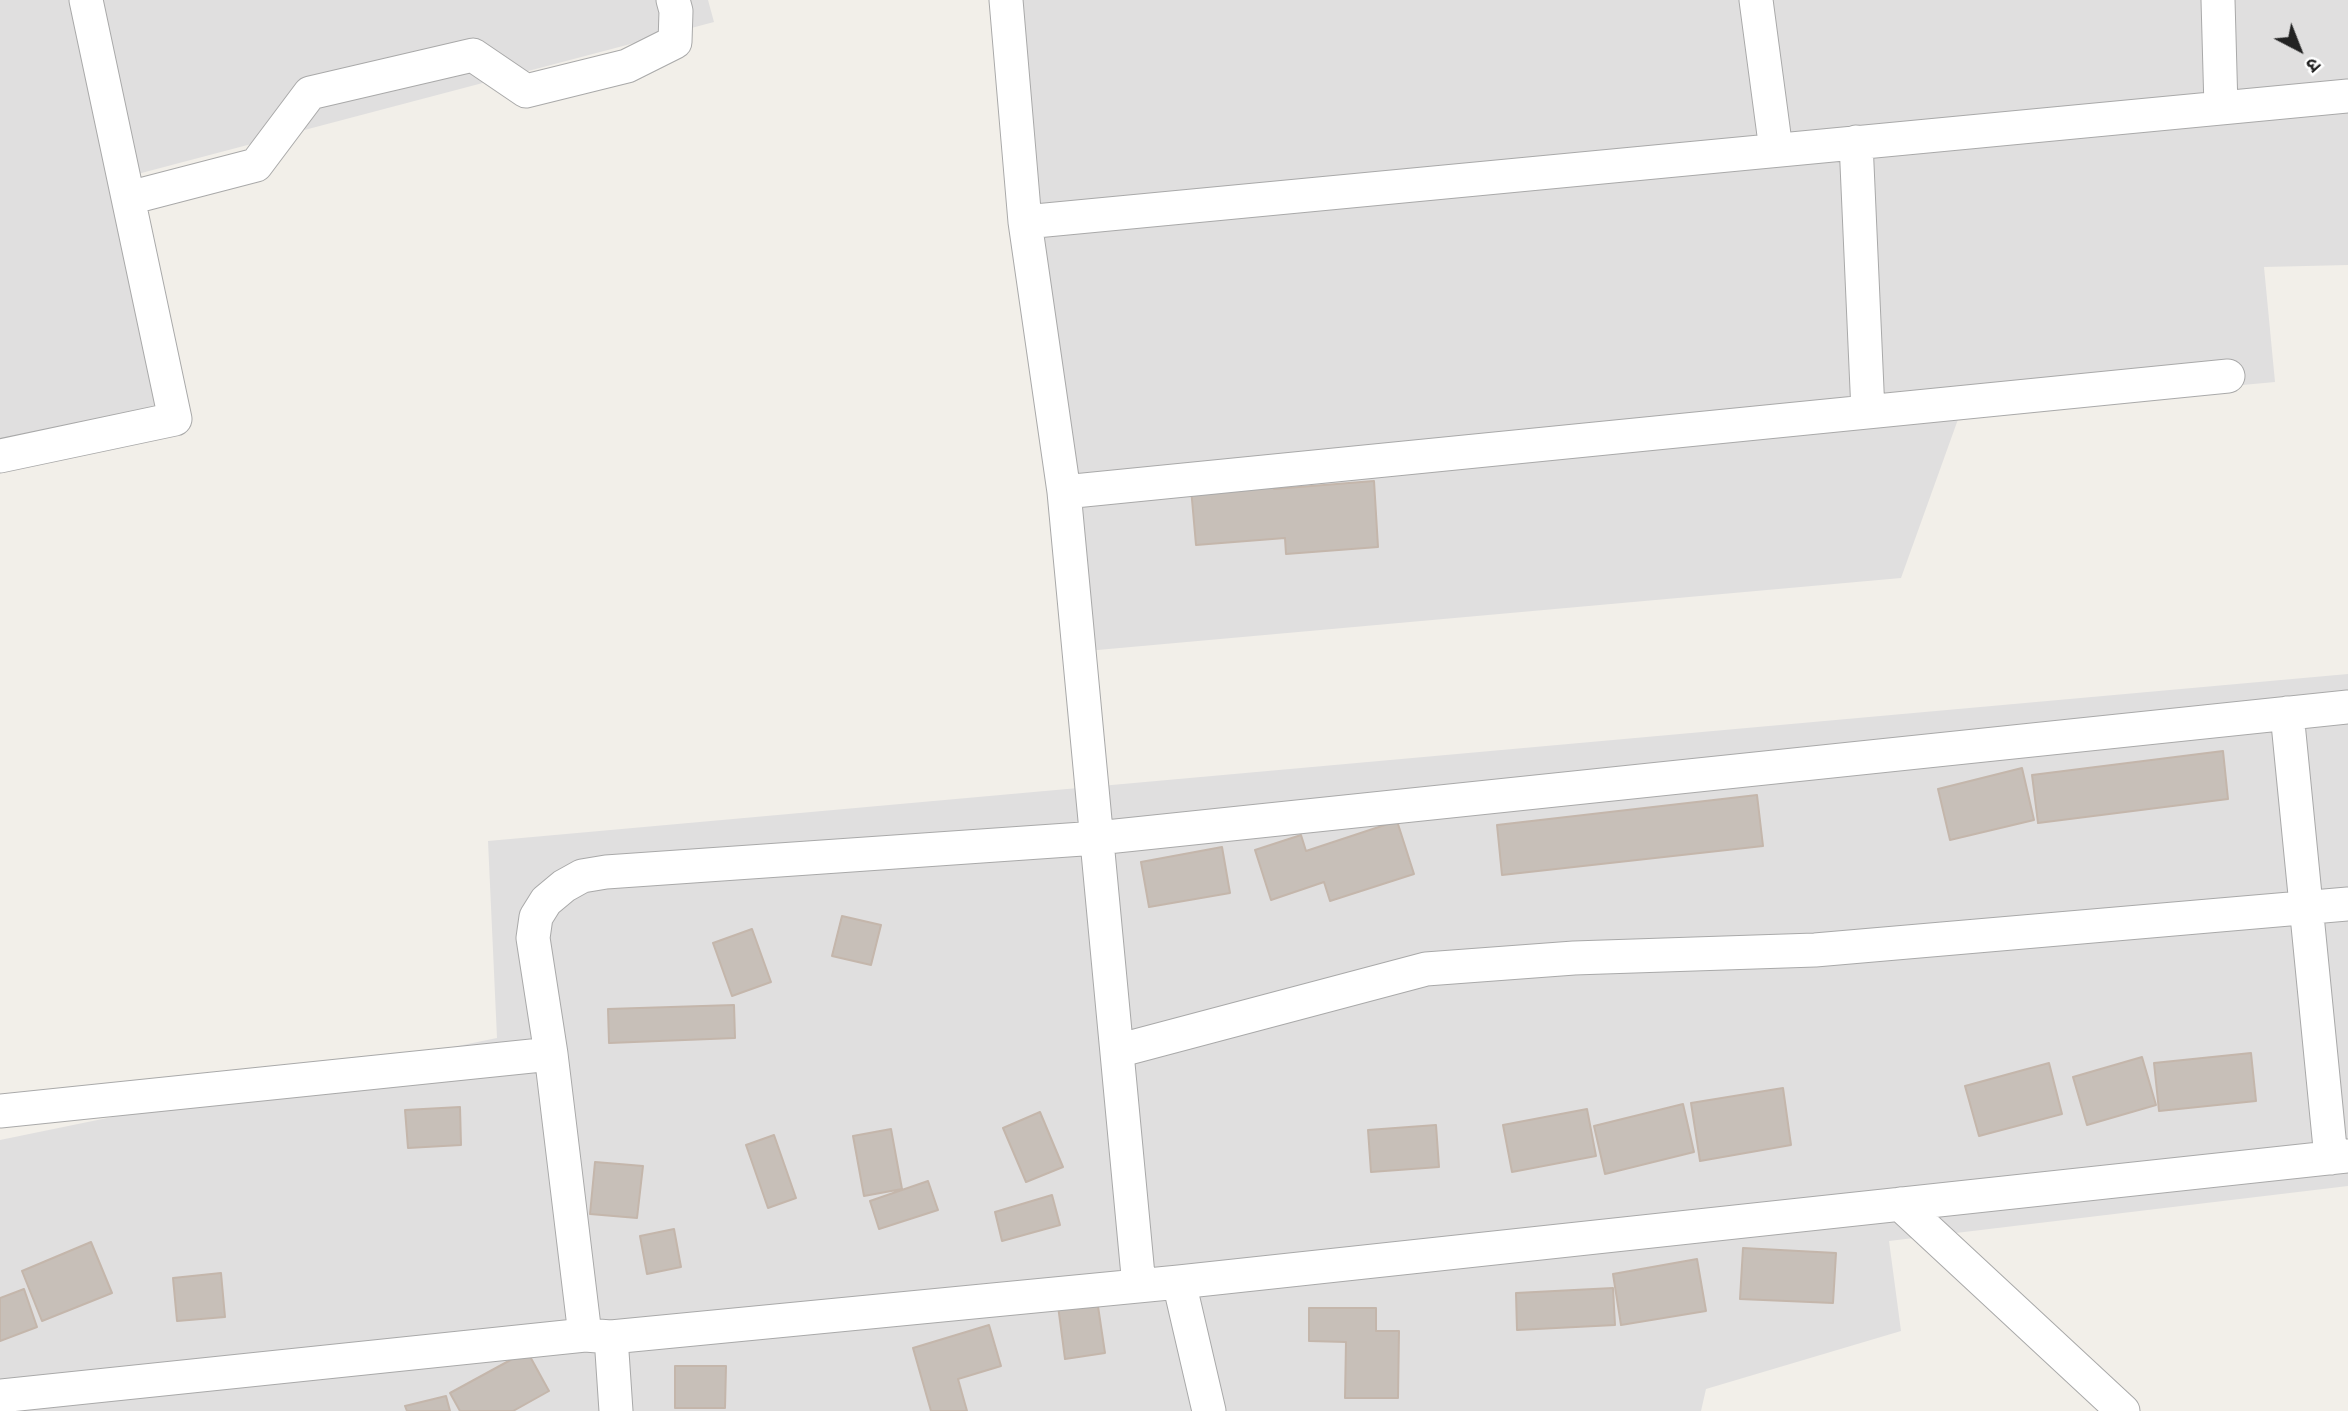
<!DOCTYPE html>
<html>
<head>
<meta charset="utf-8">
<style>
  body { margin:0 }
  #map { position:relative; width:2348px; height:1411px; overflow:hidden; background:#f2efe9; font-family:"Roboto Condensed","Noto Sans Devanagari",sans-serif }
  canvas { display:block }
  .north { position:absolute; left:2264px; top:14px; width:70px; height:70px; -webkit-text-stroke:5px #fff; paint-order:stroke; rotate:138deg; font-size:19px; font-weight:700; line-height:28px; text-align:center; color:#222 }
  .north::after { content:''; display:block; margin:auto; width:24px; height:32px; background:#222; clip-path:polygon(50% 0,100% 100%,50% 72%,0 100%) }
</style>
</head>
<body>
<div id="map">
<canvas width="2348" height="1411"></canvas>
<div class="north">उ</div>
</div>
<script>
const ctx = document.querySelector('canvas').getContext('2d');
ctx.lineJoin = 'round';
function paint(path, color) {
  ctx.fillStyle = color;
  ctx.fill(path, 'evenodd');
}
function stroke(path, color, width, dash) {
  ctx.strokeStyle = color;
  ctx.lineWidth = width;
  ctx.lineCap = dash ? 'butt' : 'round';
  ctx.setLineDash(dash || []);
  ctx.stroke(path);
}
paint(new Path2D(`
  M0,0H708L714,22L130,176L179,404L0,458Z
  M1014,0H2348V265L2264,267L2275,382L1961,411L1901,578L1064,653Z
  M2348,674V1186L1889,1241L1901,1331L1706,1389L1701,1411H0V1140L497,1038L488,841Z`), '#e0dfdf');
const building = new Path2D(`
  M1274,481V489L1374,481L1378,547L1286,554L1285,538L1196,545L1191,488Z
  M2223,751L2228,799L2038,823L2032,775Z
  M2022,768L2034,820L1950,840L1938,789Z
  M1757,795L1763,846L1502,875L1497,825Z
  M1397,821L1414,874L1330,901L1324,882L1271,900L1255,850L1301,835L1306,851Z
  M1222,847L1230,893L1149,907L1141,862Z
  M842,916L881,925L871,965L832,956Z
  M752,929L771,982L732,996L713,943Z
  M734,1005L735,1038L609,1043L608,1009Z
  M2251,1053L2256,1101L2159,1111L2154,1063Z
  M2142,1057L2156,1105L2087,1125L2073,1077Z
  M2049,1063L2062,1114L1979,1136L1965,1086Z
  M1783,1088L1791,1145L1700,1161L1691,1103Z
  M1683,1104L1694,1152L1605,1174L1594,1126Z
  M460,1107L461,1145L408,1148L405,1110Z
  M1587,1109L1596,1156L1512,1172L1503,1125Z
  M1040,1112L1063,1167L1026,1182L1003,1128Z
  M1436,1125L1439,1167L1371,1172L1368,1130Z
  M891,1129L902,1189L864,1196L853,1136Z
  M774,1135L796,1198L768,1208L746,1145Z
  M595,1162L643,1166L637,1218L590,1214Z
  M928,1181L938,1210L879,1229L870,1201Z
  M1052,1195L1060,1225L1002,1241L995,1212Z
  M674,1229L681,1267L647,1274L640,1236Z
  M91,1242L112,1293L42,1321L22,1271Z
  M1743,1248L1836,1253L1833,1303L1740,1299Z
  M1697,1259L1706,1311L1621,1325L1613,1274Z
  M221,1273L225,1317L177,1321L173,1278Z
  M1613,1288L1615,1325L1517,1330L1516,1293Z
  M24,1289L37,1327L0,1341V1298Z
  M1096,1293L1105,1353L1065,1359L1057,1298Z
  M1309,1308H1376V1331H1399L1398,1398H1345L1346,1342L1309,1341Z
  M989,1325L1001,1366L958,1379L967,1411H931L913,1348Z
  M527,1351L549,1391L513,1411H460L450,1393Z
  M675,1366H726L725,1408H675Z
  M446,1396L450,1411H407L405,1406Z`);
paint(building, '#c7bfb8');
stroke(building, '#c4b6ab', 2);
const street = new Path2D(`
  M1006,0L1025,222L1064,492L1139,1286
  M1756,0L1776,150
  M2218,0L2221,108
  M1856,142L1868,412
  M129,198L256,165L310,93L473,55L526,91L627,66L675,42L676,11L673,0
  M1025,222L2348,96
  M0,456L175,419L86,0
  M1064,492L2228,376
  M2287,713L2331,1158
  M1117,1051L1426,969L1574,958L1815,950L2348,904
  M551,1054L585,1335
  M0,1111L551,1054L533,938L536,917L546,901L564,886L582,876L606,872L1097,838L2348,707
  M1900,1204L2123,1411
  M1179,1282L1209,1411
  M611,1337L616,1411
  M0,1396L585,1335L611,1337L1179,1282L2348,1156`);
stroke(street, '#a9a9a9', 35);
stroke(street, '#fff', 33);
</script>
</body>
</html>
